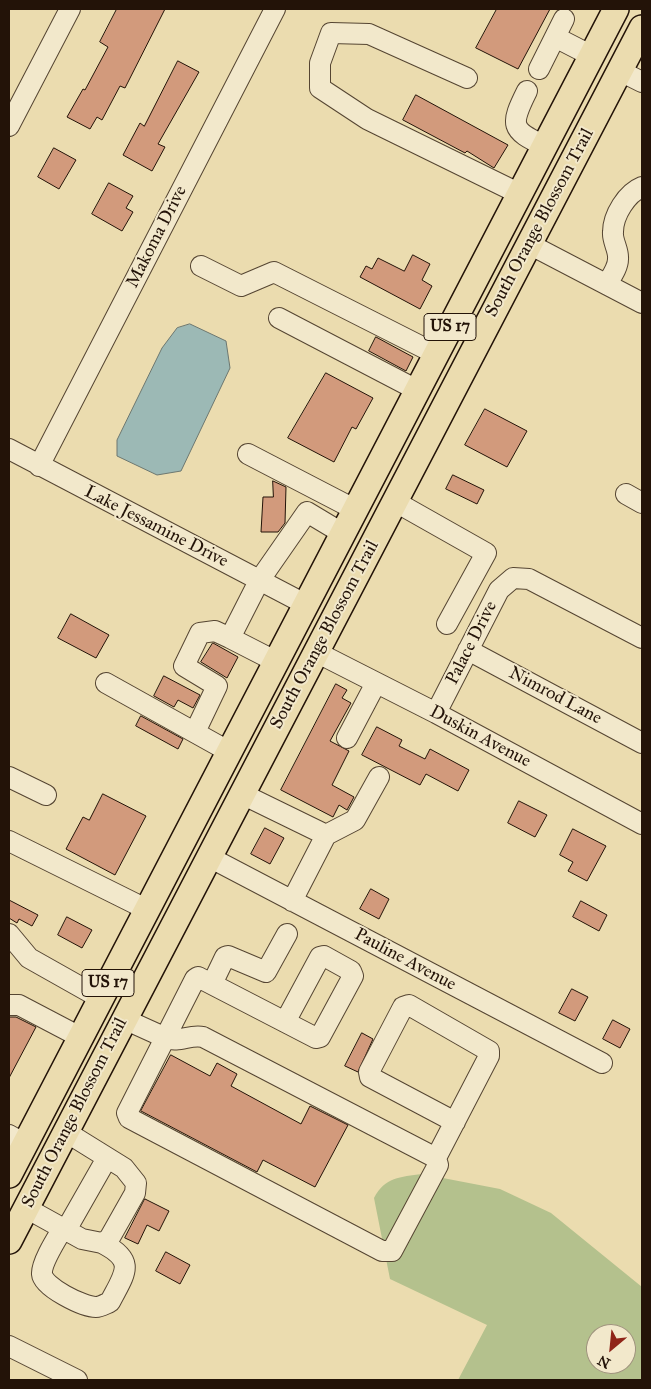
<!DOCTYPE html>
<html>
<head>
<meta charset="utf-8">
<style>
  body { margin:0 }
  #map { position:relative; width:651px; height:1389px; overflow:hidden; background:#ebdcaf; font-family:"IM FELL Great Primer",serif }
  canvas { display:block }
  .frame { position:absolute; inset:0; border:10px solid #231308; pointer-events:none }
  .north { position:absolute; left:586px; top:1324px; width:50px; height:50px; box-sizing:border-box; background:#f2e8cb; border:1px solid #9f937d; border-radius:50%; rotate:208deg; font-size:14px; font-weight:700; line-height:20px; text-align:center; color:#231308 }
  .north::after { content:''; display:block; margin:auto; width:18px; height:22px; background:#8f2418; clip-path:polygon(50% 0,100% 100%,50% 72%,0 100%) }
</style>
</head>
<body>
<div id="map">
<canvas width="651" height="1389"></canvas>
<div class="frame"></div>
<div class="north">N</div>
</div>
<script>
const ctx = document.querySelector('canvas').getContext('2d');
ctx.lineJoin = 'round';
function paint(path, color) {
  ctx.fillStyle = color;
  ctx.fill(path, 'evenodd');
}
function stroke(path, color, width, dash) {
  ctx.strokeStyle = color;
  ctx.lineWidth = width;
  ctx.lineCap = dash ? 'butt' : 'round';
  ctx.setLineDash(dash || []);
  ctx.stroke(path);
}
function write(font, color, halo, rows, align = 'center') {
  ctx.font = font + ' "IM FELL Great Primer",serif';
  ctx.lineWidth = 4;
  ctx.setLineDash([]);
  ctx.textBaseline = 'middle';
  ctx.strokeStyle = halo;
  ctx.fillStyle = color;
  for (const [text, x, y, turn = 0] of rows) {
    ctx.save();
    ctx.translate(x, y);
    ctx.rotate((+turn || 0) * Math.PI / 180);
    ctx.textAlign = isNaN(turn) ? turn : align;
    if (halo) ctx.strokeText(text, 0, 0);
    ctx.fillText(text, 0, 0);
    ctx.restore();
  }
}
paint(new Path2D(`
  M422,1174L500,1189L551,1213L642,1287V1380H458L487,1325L390,1279L374,1198C385,1177 400,1177 422,1174ZM596,1334H626V1364H596Z`), '#b4c18d');
const water = new Path2D(`
  M190,324L226,341L230,368L181,471L157,475L117,456V440L162,348L177,328Z`);
paint(water, '#9cb9b5');
stroke(water, '#6c7770', 1);
const building = new Path2D(`
  M117,9H165L125,88L120,86L102,120L97,117L90,129L67,117L83,89L85,90L108,47L100,42Z
  M497,9H550L518,69L476,48Z
  M178,61L199,72L158,144L165,147L152,171L123,155L140,123L144,126Z
  M416,95L508,145L494,168L467,151L465,153L403,120Z
  M54,148L76,160L59,189L38,177Z
  M109,183L133,196L126,208L133,212L122,231L92,214Z
  M413,255L430,264L422,280L432,286L420,309L360,277L366,266L372,269L378,258L404,271Z
  M376,337L413,357L406,371L369,351Z
  M326,373L373,398L356,429L352,427L334,462L288,438Z
  M485,409L527,431L507,467L465,445Z
  M453,475L484,490L477,504L446,489Z
  M273,481L286,487L285,523L278,532H261L263,497H273Z
  M71,614L109,635L96,658L58,638Z
  M213,643L238,657L227,678L201,662Z
  M164,676L200,695L193,708L178,700L174,707L154,696Z
  M336,684L347,690L342,698L351,703L330,741L349,751L332,785L354,797L347,810L339,805L333,817L281,790Z
  M141,716L183,739L178,749L136,726Z
  M377,727L402,740L399,746L425,759L430,749L469,770L458,791L426,774L420,785L362,755Z
  M103,794L146,816L115,875L66,849L83,817L89,820Z
  M519,801L547,815L535,837L508,823Z
  M265,828L284,838L270,864L251,854Z
  M573,829L606,846L587,881L568,871L573,862L560,855Z
  M371,889L389,899L379,919L360,909Z
  M9,900L38,915L32,926L19,919L17,923L9,918Z
  M581,901L607,915L599,931L573,917Z
  M67,917L92,930L82,948L58,935Z
  M572,989L588,997L575,1021L559,1013Z
  M9,1017H16L36,1027L9,1078Z
  M613,1020L630,1029L620,1048L603,1039Z
  M362,1033L373,1039L358,1072L345,1066Z
  M171,1055L210,1076L217,1063L237,1074L231,1086L301,1124L310,1106L348,1125L315,1187L263,1160L257,1172L141,1111Z
  M145,1199L169,1211L159,1231L147,1225L138,1244L125,1238Z
  M166,1252L190,1265L180,1284L156,1271Z`);
paint(building, '#d29a7c');
stroke(building, '#231308', 1);
const minor = new Path2D(`
  M555,37L564,19
  M539,69L555,37L592,56
  M620,71L642,82
  M467,78L369,34L331,33L320,63V88L367,119L520,194
  M527,91C510,125 510,130 545,146
  M9,126L70,9
  M529,244L642,303
  M201,266L241,286L274,272L436,354
  M607,284C611,277 618,268 618,259C619,250 612,241 613,232C613,215 627,193 642,187
  M279,318L417,390
  M9,449L305,604
  M248,454L354,509
  M39,466L275,9
  M626,494L642,503
  M394,501L486,553L447,624
  M468,650L642,743
  M316,652L436,713L642,824
  M275,661L230,638L259,581L307,512L342,533
  M106,683L228,751
  M436,713L499,590L513,578L529,579L642,638
  M195,732L217,686L184,666L200,633L215,631L230,638
  M347,738L376,683
  M9,777L46,795
  M242,794L326,835
  M9,841L146,909
  M209,857L602,1063
  M292,901L326,835L355,820L379,777
  M9,934L29,958L100,998
  M212,984L225,957L228,956L266,972L287,934
  M9,1005H19L80,1037
  M124,1019L166,1038C179,1043 190,1034 203,1037L436,1158L438,1165L392,1251H382L129,1118L127,1113L195,979L198,977L316,1038L320,1037L353,976L351,971L324,956L320,957L285,1022
  M9,1135L25,1144
  M436,1158L489,1056V1051L409,1005L403,1007L369,1072L370,1077L455,1122
  M26,1208L82,1239L102,1243L109,1239L135,1193L136,1183L124,1168L66,1132
  M63,1228C57,1238 41,1263 42,1274C43,1287 83,1307 96,1307C101,1307 105,1304 110,1302C125,1273 137,1261 102,1243
  M66,1230L107,1158
  M9,1346L77,1380`);
const major = new Path2D(`
  M9,1175L616,9
  M9,1241L642,28`);
stroke(minor, '#554532', 22);
stroke(major, '#231308', 28);
stroke(minor, '#f2e8cb', 20);
stroke(major, '#ebdcaf', 25);
for (const [x, y, w] of [
  [450,327,52],
  [108,983,52]
]) {
  const box = new Path2D();
  box.roundRect(x - w / 2, y - 13.5, w, 27, 4);
  ctx.fillStyle = '#f2e8cb';
  ctx.fill(box);
  stroke(box, '#231308', 1);
}
write('bold 16px', '#231308', null, [
  ["US 17",450,327],
  ["US 17",108,983]
]);
write('18px', '#231308', '#f2e8cb', [
  ["South Orange Blossom Trail",540,223,-62],
  ["Makoma Drive",157,237,-63],
  ["Lake Jessamine Drive",156,527,27],
  ["South Orange Blossom Trail",325,635,-62],
  ["Palace Drive",472,643,-63],
  ["Nimrod Lane",555,696,28],
  ["Duskin Avenue",480,737,28],
  ["Pauline Avenue",405,960,28],
  ["South Orange Blossom Trail",75,1113,-63]
]);
</script>
</body>
</html>
